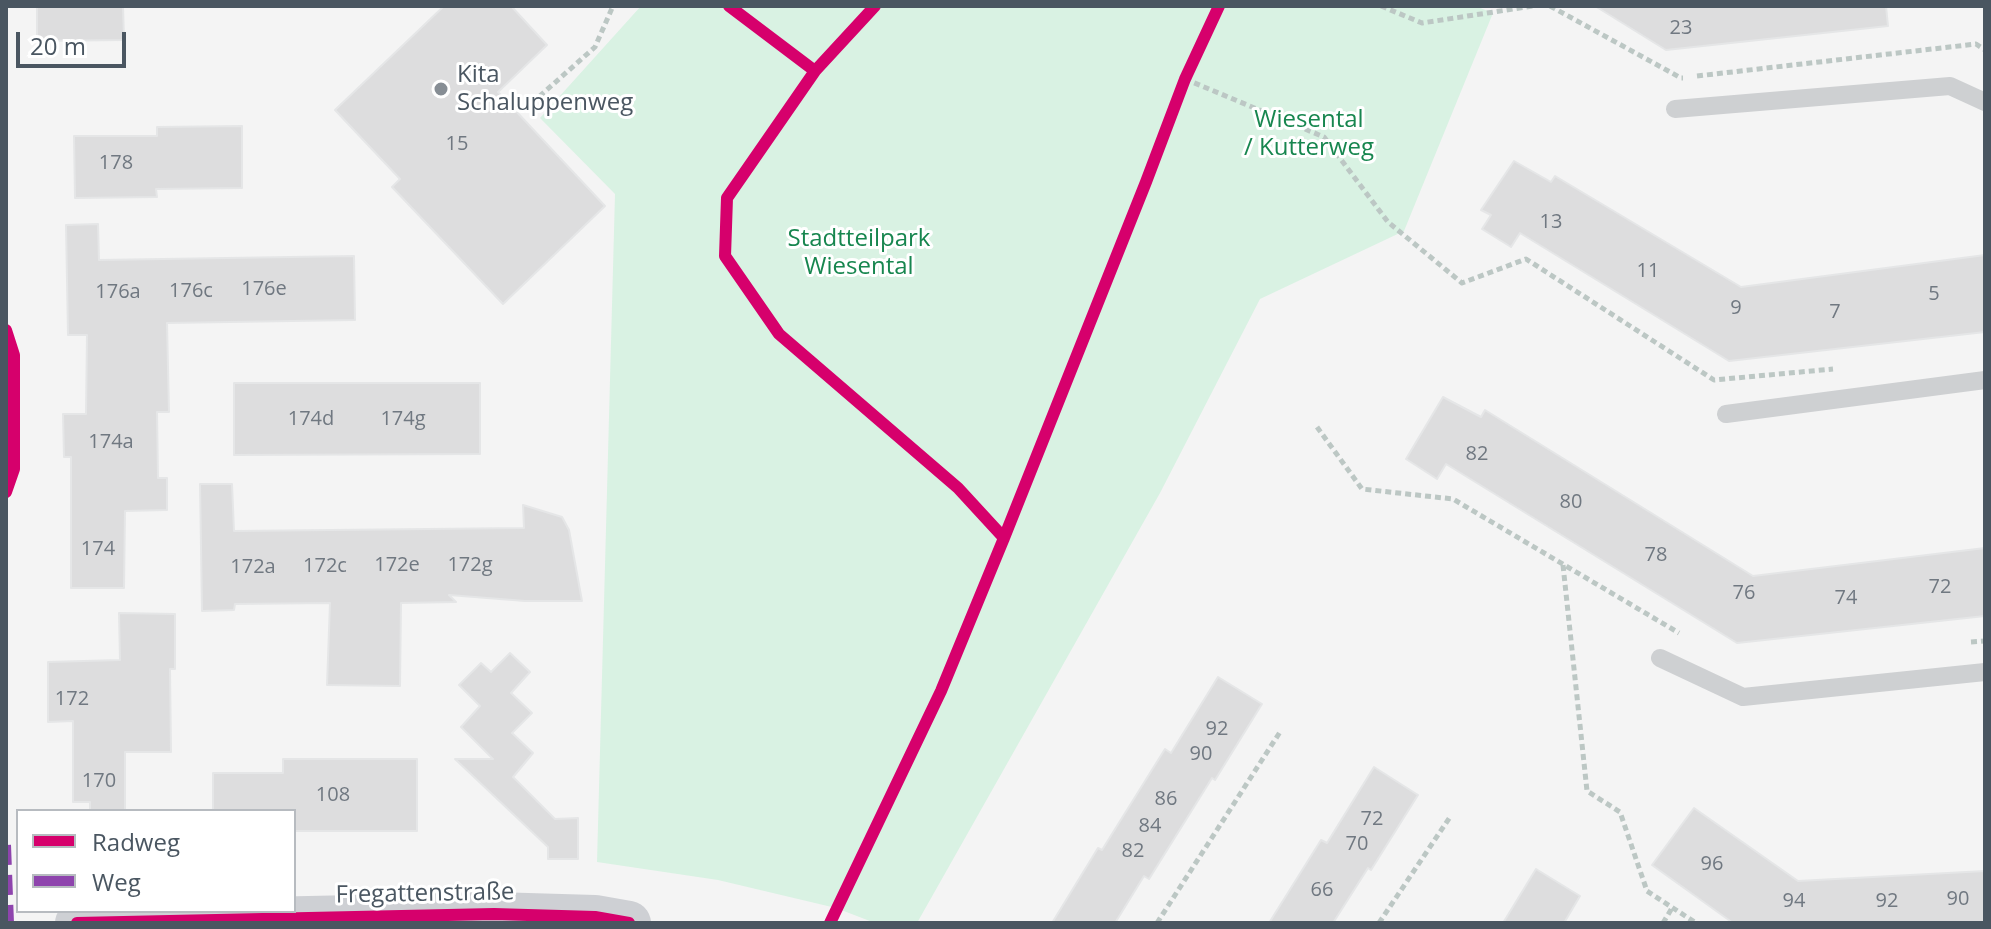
<!DOCTYPE html>
<html>
<head>
<meta charset="utf-8">
<style>
  body { margin:0 }
  #map { position:relative; width:1991px; height:929px; overflow:hidden; background:#f4f4f4; font-family:"Open Sans",sans-serif }
  canvas { display:block }
  .frame { position:absolute; inset:0; border:8px solid #4a5661; pointer-events:none }
  .legend { position:absolute; left:16px; top:809px; width:280px; height:104px; box-sizing:border-box; background:#fff; border:2px solid #b7bbc0; margin:0; padding:10px 14px; list-style:none; font-size:24px; color:#4a5661 }
  .legend li { display:flex; align-items:center; gap:16px; height:40px }
  .legend b { width:40px; border:2px solid #b7bbc0 }
  .scale { position:absolute; left:16px; top:32px; width:110px; height:36px; box-sizing:border-box; border:4px solid #4a5661; border-top:0; padding-left:10px; font-size:24px; line-height:28px; white-space:nowrap; color:#4a5661; -webkit-text-stroke:6px #fff; paint-order:stroke }
</style>
</head>
<body>
<div id="map">
<canvas width="1991" height="929"></canvas>
<div class="frame"></div>
<ul class="legend">
<li><b style="height:10px;background:#d6006c"></b>Radweg</li>
<li><b style="height:10px;background:#8e44ad"></b>Weg</li>
</ul>
<div class="scale">20 m</div>
</div>
<script>
const ctx = document.querySelector('canvas').getContext('2d');
ctx.lineJoin = 'round';
function paint(path, color) {
  ctx.fillStyle = color;
  ctx.fill(path, 'evenodd');
}
function stroke(path, color, width, dash) {
  ctx.strokeStyle = color;
  ctx.lineWidth = width;
  ctx.lineCap = dash ? 'butt' : 'round';
  ctx.setLineDash(dash || []);
  ctx.stroke(path);
}
function write(font, color, halo, rows, align = 'center') {
  ctx.font = font + ' "Open Sans",sans-serif';
  ctx.lineWidth = 6;
  ctx.setLineDash([]);
  ctx.textBaseline = 'middle';
  ctx.strokeStyle = halo;
  ctx.fillStyle = color;
  for (const [text, x, y, turn = 0] of rows) {
    ctx.save();
    ctx.translate(x, y);
    ctx.rotate((+turn || 0) * Math.PI / 180);
    ctx.textAlign = isNaN(turn) ? turn : align;
    if (halo) ctx.strokeText(text, 0, 0);
    ctx.fillText(text, 0, 0);
    ctx.restore();
  }
}
paint(new Path2D(`
  M641,6H1475L1493,13L1404,231L1260,299L1160,493L917,923H875L836,908L718,880L597,862L615,194L540,118Z`), '#d9f2e3');
const building = new Path2D(`
  M37,6H123L124,40L37,41Z
  M444,6H511L547,45L498,92L605,206L503,304L392,187L400,179L335,110Z
  M1595,6H1886L1888,26L1666,50Z
  M242,126V188L156,189L157,197L75,198L74,136H157V127Z
  M1514,161L1551,182L1555,176L1741,287L1985,255V332L1729,361L1520,233L1511,247L1482,229L1491,215L1481,210Z
  M98,224L99,260L354,256L355,320L167,323L169,412H157L158,478H167V510L125,511L124,588H71V457H64L63,414H86L87,335H68L66,225Z
  M234,383H480V454L234,455Z
  M1443,397L1481,417L1485,410L1753,576L1985,548V616L1737,643L1446,464L1437,479L1406,459Z
  M200,484H232L234,531L524,528L523,505L562,517L569,530L582,601H525L449,595L456,602L401,603L400,686L327,685L330,603L235,604L234,610L202,611Z
  M119,613L175,614V669H170L171,752H125V811H90V802H73V721L48,722V662L120,660Z
  M510,653L530,672L511,693L532,713L512,733L533,753L513,777L555,819L578,818V859H548V847L455,759H493L461,727L480,706L459,685L481,663L491,672Z
  M1218,677L1262,704L1215,780L1212,778L1149,879L1144,876L1115,923H1052L1098,848L1102,850L1165,749L1171,753Z
  M283,759H417V831H294V811H213V773H283Z
  M1374,767L1418,795L1371,870L1368,868L1333,923H1269L1321,840L1327,843Z
  M1694,808L1798,881L1985,871V923H1733L1652,865Z
  M1536,869L1580,896L1564,923H1503Z`);
paint(building, '#ddddde');
stroke(building, '#e5e6e7', 2);
stroke(new Path2D(`
  M1381,6L1422,23L1533,6
  M1550,6L1681,78H1683
  M1697,76L1976,44L1985,50
  M1185,79L1324,137L1388,222L1462,283L1526,259L1714,380L1833,369
  M532,103L595,47L613,6
  M1317,427L1362,489L1453,499L1679,633
  M1563,565L1587,791L1620,812L1647,891L1696,923
  M1971,642L1985,641
  M1157,923L1280,732
  M1379,923L1450,817
  M1663,923L1672,908`), '#bcc7c4', 5, [6, 4]);
stroke(new Path2D(`
  M1675,109L1950,86L1985,102
  M1726,414L1985,380
  M1660,658L1743,697L1985,672`), '#ced0d2', 18);
stroke(new Path2D(`
  M77,923L494,914L595,917L629,923`), '#ced0d4', 44);
stroke(new Path2D(`
  M6,845L9,923`), '#8e44ad', 10, [20, 10]);
stroke(new Path2D(`
  M729,6L815,71
  M875,6L815,71L727,198L725,256L779,334L958,488L1004,538
  M6,330L14,355V469L6,492
  M77,923L494,914L595,917L629,923
  M830,923L941,691L1004,538L1146,182L1185,79L1219,6`), '#d6006c', 12);
for (const [x, y, r, color] of [
  [441,89,8,"#868d94"]
]) {
  const dot = new Path2D();
  dot.arc(x, y, r, 0, 2 * Math.PI);
  ctx.fillStyle = color;
  ctx.fill(dot);
  stroke(dot, '#fff', 3);
}
write('20px', '#707881', null, [
  ["23",1681,28],
  ["15",457,144],
  ["178",116,163],
  ["13",1551,222],
  ["11",1648,271],
  ["176e",264,289],
  ["176c",191,291],
  ["176a",118,292],
  ["5",1934,294],
  ["9",1736,308],
  ["7",1835,312],
  ["174d",311,419],
  ["174g",403,419],
  ["174a",111,442],
  ["82",1477,454],
  ["80",1571,502],
  ["174",98,549],
  ["78",1656,555],
  ["172e",397,565],
  ["172g",470,565],
  ["172c",325,566],
  ["172a",253,567],
  ["72",1940,587],
  ["76",1744,593],
  ["74",1846,598],
  ["172",72,699],
  ["92",1217,729],
  ["90",1201,754],
  ["170",99,781],
  ["108",333,795],
  ["86",1166,799],
  ["72",1372,819],
  ["84",1150,826],
  ["70",1357,844],
  ["82",1133,851],
  ["96",1712,864],
  ["66",1322,890],
  ["90",1958,899],
  ["94",1794,901],
  ["92",1887,901]
]);
write('24px', '#4a5661', '#fff', [
  ["Kita",457,75],
  ["Schaluppenweg",457,103]
], 'left');
write('24px', '#17864f', '#fff', [
  ["Wiesental",1309,120],
  ["/ Kutterweg",1309,148],
  ["Stadtteilpark",859,239],
  ["Wiesental",859,267]
]);
write('24px', '#4a5661', '#fff', [
  ["Fregattenstraße",425,894,-1]
]);
</script>
</body>
</html>
